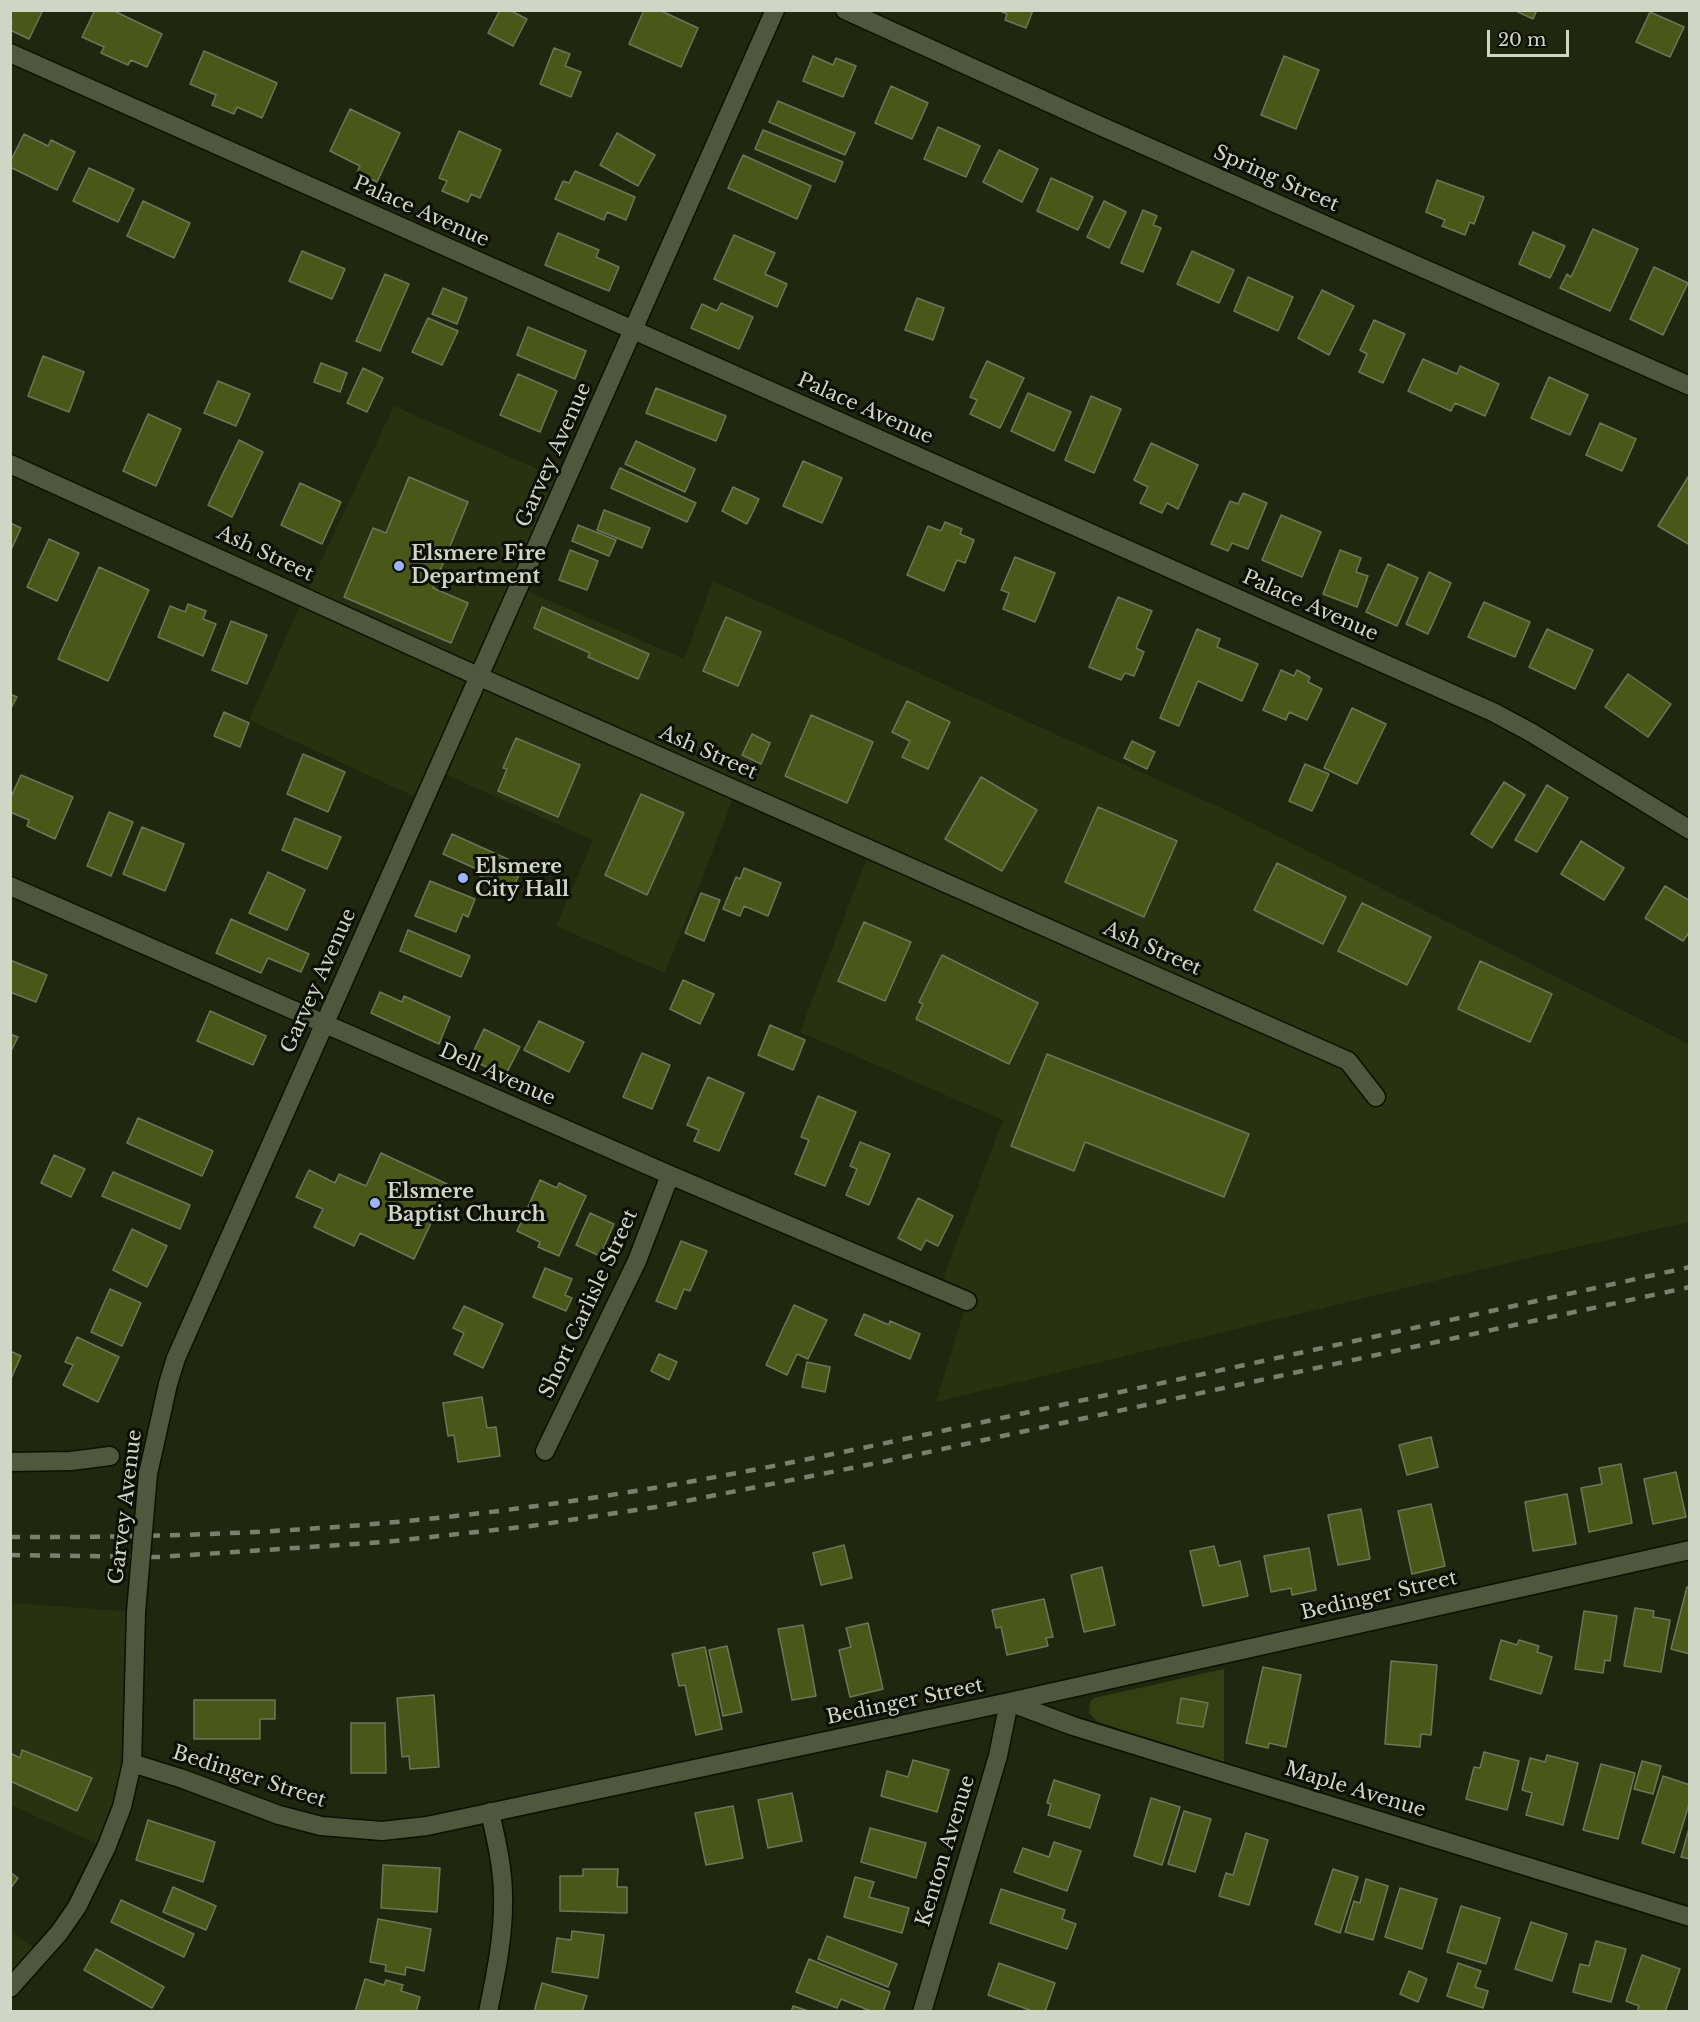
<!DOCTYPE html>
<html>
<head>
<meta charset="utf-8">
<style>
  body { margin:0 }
  #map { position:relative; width:1700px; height:2022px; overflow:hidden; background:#21270f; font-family:"Libre Baskerville",serif }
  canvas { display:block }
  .frame { position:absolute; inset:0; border:12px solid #d1d5c6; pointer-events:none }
  .scale { position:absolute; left:1487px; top:30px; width:82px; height:27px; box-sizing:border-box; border:3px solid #d1d5c6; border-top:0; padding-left:8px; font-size:18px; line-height:21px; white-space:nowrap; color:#d1d5c6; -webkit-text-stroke:4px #0c0f05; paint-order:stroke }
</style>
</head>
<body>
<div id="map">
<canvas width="1700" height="2022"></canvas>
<div class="frame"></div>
<div class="scale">20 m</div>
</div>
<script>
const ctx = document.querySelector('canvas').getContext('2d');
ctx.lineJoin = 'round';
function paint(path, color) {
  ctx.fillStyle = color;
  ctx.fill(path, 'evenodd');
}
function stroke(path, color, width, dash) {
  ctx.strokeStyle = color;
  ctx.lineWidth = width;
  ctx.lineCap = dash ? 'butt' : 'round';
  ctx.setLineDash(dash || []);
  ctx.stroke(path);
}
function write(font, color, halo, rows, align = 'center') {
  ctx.font = font + ' "Libre Baskerville",serif';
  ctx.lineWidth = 6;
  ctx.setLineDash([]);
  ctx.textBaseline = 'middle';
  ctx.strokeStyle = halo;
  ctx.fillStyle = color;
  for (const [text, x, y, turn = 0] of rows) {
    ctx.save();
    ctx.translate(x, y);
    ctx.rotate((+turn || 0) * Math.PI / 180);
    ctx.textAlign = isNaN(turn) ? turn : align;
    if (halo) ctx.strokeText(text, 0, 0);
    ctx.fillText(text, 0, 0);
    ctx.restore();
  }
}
paint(new Path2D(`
  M394,406L567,482L520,588L684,659L713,581L1230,812L1689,1044V1222L1541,1255L936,1402L967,1301L939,1289L1003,1120L800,1032L870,850L736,791L665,973L556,926L593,840L438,771L424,801L249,720L304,597Z
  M11,1603L136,1612L132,1763L106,1848L11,1805Z
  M11,1930L40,1954L11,1988Z`), '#293111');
paint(new Path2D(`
  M1224,1669V1762L1098,1722L1089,1713L1090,1702L1094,1698Z`), '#333e13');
const building = new Path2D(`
  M10,10H43L29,39L10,30L12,23Z
  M95,10H112L162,34L147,67L131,60L128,65L101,53L104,47L82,37Z
  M500,10H509L527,19L513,46L488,33Z
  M644,10H659L698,28L681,67L629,44Z
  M998,10H1033L1026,28L1005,20L1007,14Z
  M1514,10H1537L1533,19Z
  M1650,12L1684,27L1670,57L1636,42Z
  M554,48L570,54L565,66L581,72L571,97L540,84Z
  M204,51L277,83L262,118L237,107L234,114L212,105L216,95L190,84Z
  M813,56L833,65L836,58L856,66L843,97L803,81Z
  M1284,56L1319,70L1296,129L1261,115Z
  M891,86L928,103L912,139L875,123Z
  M778,101L855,133L845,155L769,122Z
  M350,109L400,133L377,182L357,172L360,166L330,151Z
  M938,127L980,146L966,177L924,159Z
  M763,130L843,162L835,182L755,149Z
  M459,131L501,150L480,198L471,194L468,202L442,191L447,181L439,178Z
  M617,133L655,155L638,186L600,165Z
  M24,134L48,146L51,140L75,152L57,190L10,167V162Z
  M999,150L1038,169L1022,202L983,182Z
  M743,155L811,186L797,219L728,188Z
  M89,168L134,189L118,222L73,201Z
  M575,171L635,197L626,220L607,212L604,220L555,199L563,181L569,183Z
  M1051,178L1093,197L1078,230L1037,211Z
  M1437,180L1484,197L1474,224L1470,222L1465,235L1442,226L1445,220L1426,212Z
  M143,201L190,223L174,258L127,236Z
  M1104,201L1126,212L1109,248L1087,237Z
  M1143,210L1157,216L1153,225L1161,228L1143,272L1121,263Z
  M1593,229L1638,249L1610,311L1560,288L1567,274L1571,277Z
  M1533,232L1565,246L1550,278L1519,264Z
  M558,233L599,250L596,257L619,267L609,291L545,265Z
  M734,235L775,253L765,274L787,284L777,307L714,279Z
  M302,251L345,269L332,299L289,281Z
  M1192,251L1234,270L1219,303L1177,284Z
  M1654,267L1688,283L1663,335L1630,319Z
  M385,274L409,284L380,351L356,341Z
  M1248,277L1293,297L1278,331L1234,311Z
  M443,288L467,298L457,324L432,314Z
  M1322,290L1354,306L1329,355L1298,338Z
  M917,298L944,308L933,340L905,330Z
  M721,303L753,317L739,349L691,328L702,304L717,311Z
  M428,318L458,331L442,365L412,352Z
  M1374,320L1405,334L1383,383L1359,372L1367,354L1360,350Z
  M528,327L586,351L575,379L517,355Z
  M43,356L84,372L69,412L28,396Z
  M1423,359L1457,374L1460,366L1499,384L1485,416L1455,403L1451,411L1408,391Z
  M987,361L1024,378L1000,428L970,414L977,400L970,397Z
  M321,363L347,373L340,392L314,382Z
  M363,368L383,378L367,412L347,403Z
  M518,374L557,391L540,432L500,415Z
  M1549,377L1588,395L1570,435L1531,418Z
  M218,381L250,394L236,426L204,413Z
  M656,388L726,416L716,441L646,413Z
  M1028,393L1071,412L1054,451L1011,431Z
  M1091,396L1121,409L1094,473L1065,460Z
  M148,414L181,429L156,486L123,471Z
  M1600,423L1636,439L1622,471L1586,455Z
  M239,440L263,452L232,517L208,505Z
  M636,441L695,469L685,492L625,464Z
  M1151,443L1198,465L1178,509L1167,503L1162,513L1140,503L1148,487L1134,480Z
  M803,461L842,478L822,523L783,506Z
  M620,468L696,503L687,522L611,488Z
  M1690,474V545L1658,526Z
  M409,477L468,502L433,588L468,603L451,643L344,597L373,528L386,533Z
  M300,483L341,502L322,544L281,525Z
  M733,487L759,499L747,524L722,511Z
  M1243,493L1267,503L1248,549L1232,543L1228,551L1211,544L1230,501L1238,504Z
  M604,510L650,528L642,548L597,530Z
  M1281,515L1321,532L1302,577L1262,560Z
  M945,522L962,529L960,534L974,540L965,563L957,560L944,591L907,575L928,526L941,531Z
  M10,523L21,528L10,552Z
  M578,525L616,540L609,556L572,541Z
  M49,539L79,553L57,601L27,587Z
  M570,550L598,561L587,590L559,580Z
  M1340,550L1361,558L1356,572L1368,576L1357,607L1323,594Z
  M1015,557L1055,573L1035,622L1003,609L1009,593L1001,590Z
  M1388,564L1418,578L1397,626L1366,612Z
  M99,567L149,590L108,681L58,659Z
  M1429,572L1451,583L1428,634L1406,624Z
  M1118,597L1152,611L1136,648L1144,652L1134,676L1125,673L1121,680L1089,667Z
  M1484,602L1530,622L1515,657L1468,637Z
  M188,604L206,611L203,619L216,624L203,656L158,637L170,606L185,612Z
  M542,607L649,654L638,679L588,657L590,653L534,628Z
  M726,617L761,632L738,686L703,671Z
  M231,621L267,635L247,684L212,670Z
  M1197,629L1220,639L1217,647L1258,664L1242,701L1198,681L1179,726L1160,718Z
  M1547,629L1593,650L1575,689L1529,667Z
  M1281,670L1294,676L1297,670L1310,677L1308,682L1322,689L1307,720L1289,712L1286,720L1263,710Z
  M1628,674L1671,704L1648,737L1605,707Z
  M10,694L17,697L10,710Z
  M907,701L950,722L928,769L902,757L910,741L892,732Z
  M1352,708L1386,724L1357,784L1324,768Z
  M224,712L249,723L240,747L214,736Z
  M811,715L873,742L847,803L785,776Z
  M752,734L770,743L761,764L742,755Z
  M516,738L580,765L558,817L498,791L507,769L503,768Z
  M1132,741L1155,752L1147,769L1124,758Z
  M303,754L345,772L328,812L287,794Z
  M1305,764L1329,774L1312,811L1289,801Z
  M21,775L73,797L55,839L27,826L29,820L10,812V799Z
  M981,777L1037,810L1002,871L945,839Z
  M1504,782L1525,795L1492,848L1471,834Z
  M1547,785L1568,798L1537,852L1515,840Z
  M641,794L684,813L647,895L605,875Z
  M1098,807L1177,841L1144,917L1065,882Z
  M109,812L133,822L111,876L87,866Z
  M295,818L341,837L327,869L282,850Z
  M142,827L184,844L165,891L123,874Z
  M452,834L523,866L514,886L501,880L498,884L476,874L479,870L443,854Z
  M1581,841L1624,868L1604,900L1561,874Z
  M1277,863L1346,897L1323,944L1254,910Z
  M744,868L781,883L768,916L744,906L740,916L723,909L736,877L740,879Z
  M268,872L305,890L287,930L249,913Z
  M430,881L475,899L468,917L463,914L456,932L415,916Z
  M1665,886L1690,901V931L1683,941L1645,918Z
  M701,893L720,900L704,941L685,933Z
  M1362,903L1431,937L1407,985L1338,951Z
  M231,919L309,954L301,972L268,958L261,973L216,953Z
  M864,922L911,942L885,1001L838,981Z
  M408,930L470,956L461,977L400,951Z
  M942,955L1038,1003L1009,1064L916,1019L923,1004L919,1002Z
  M10,960L47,975L36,1002L10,992Z
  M1480,961L1552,994L1530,1042L1458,1009Z
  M683,980L714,994L700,1024L670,1009Z
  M380,992L402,1002L404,996L450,1017L439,1044L371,1013Z
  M210,1011L266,1036L253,1065L197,1041Z
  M539,1021L584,1042L569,1072L524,1050Z
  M770,1025L805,1040L793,1070L758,1055Z
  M484,1029L520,1047L505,1076L470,1059Z
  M10,1034L18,1037L10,1053Z
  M642,1053L670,1065L652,1109L623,1097Z
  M1047,1054L1249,1134L1224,1197L1085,1142L1074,1171L1011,1146Z
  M708,1077L744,1093L719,1151L694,1141L699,1130L687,1125Z
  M818,1096L856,1112L825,1186L795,1174L809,1140L801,1137Z
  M138,1118L213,1151L202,1176L127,1143Z
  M860,1142L890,1154L869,1205L846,1195L857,1169L850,1166Z
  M381,1153L449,1185L414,1259L360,1233L354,1246L314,1227L323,1209L296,1197L309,1170L335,1183L339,1174L366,1186Z
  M54,1155L85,1169L71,1197L41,1183Z
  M113,1172L190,1205L180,1229L102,1196Z
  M540,1180L557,1188L559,1183L586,1196L559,1256L538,1247L540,1242L517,1231Z
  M918,1198L953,1216L938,1246L926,1240L921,1250L898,1238Z
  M590,1213L614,1224L600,1256L576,1245Z
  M132,1229L167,1246L147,1287L113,1270Z
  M681,1241L707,1251L690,1291L684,1289L676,1309L656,1301Z
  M545,1268L572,1279L565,1295L572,1298L566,1311L533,1297Z
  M110,1289L141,1303L122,1346L91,1332Z
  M794,1305L827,1320L808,1359L797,1354L787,1375L766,1365Z
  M464,1306L503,1324L483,1368L454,1354L464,1333L453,1328Z
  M864,1314L889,1325L890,1321L920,1334L910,1359L855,1335Z
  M77,1337L119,1357L98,1402L63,1385L73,1365L65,1362Z
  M10,1351L21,1356L10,1381Z
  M659,1354L677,1362L669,1380L651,1371Z
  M807,1362L830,1367L825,1392L802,1387Z
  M482,1397L487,1428L496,1427L500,1456L458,1462L454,1435L448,1436L443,1403Z
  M1431,1437L1438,1467L1407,1475L1399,1445Z
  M1621,1464L1632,1523L1589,1532L1581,1488L1602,1484L1599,1468Z
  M1676,1472L1686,1517L1653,1524L1644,1479Z
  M1567,1494L1576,1544L1533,1551L1525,1502Z
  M1431,1504L1445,1566L1412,1574L1398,1511Z
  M1361,1509L1370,1559L1338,1565L1328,1515Z
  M844,1545L852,1578L821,1585L813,1553Z
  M1214,1546L1219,1566L1240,1561L1248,1596L1203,1606L1190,1551Z
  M1309,1548L1316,1590L1292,1595L1291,1588L1271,1592L1264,1556Z
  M1102,1567L1115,1625L1084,1632L1071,1575Z
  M1687,1587L1690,1588V1654L1671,1649Z
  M1044,1599L1053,1637L1046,1638L1048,1646L1007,1655L1001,1627L996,1628L992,1610Z
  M1635,1608L1654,1611L1653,1617L1670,1620L1661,1672L1624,1666Z
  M1584,1611L1617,1616L1610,1661L1605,1660L1603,1673L1575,1669Z
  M868,1623L883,1689L850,1697L839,1650L851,1647L846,1628Z
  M803,1625L816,1696L792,1700L778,1629Z
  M1501,1640L1517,1645L1519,1640L1539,1646L1537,1652L1552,1657L1541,1694L1490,1679Z
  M727,1646L742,1712L723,1716L709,1650Z
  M705,1647L722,1729L696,1735L685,1685L679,1686L672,1654Z
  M1391,1661L1437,1665L1431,1735L1421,1734L1420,1747L1385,1744Z
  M1263,1667L1301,1675L1286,1747L1269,1743L1268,1748L1246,1743Z
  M434,1695L439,1767L410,1769L409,1756L402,1757L397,1698Z
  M1181,1698L1208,1703L1203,1727L1177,1723Z
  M194,1700H275V1719H260V1739H194Z
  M351,1723H385L386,1773H351Z
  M22,1750L92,1778L77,1811L10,1781V1753L20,1758Z
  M1484,1752L1519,1761L1507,1810L1466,1799L1474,1767L1480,1768Z
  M1547,1755L1578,1763L1563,1825L1526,1815L1532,1793L1522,1790L1530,1758L1545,1762Z
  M913,1760L949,1770L937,1812L881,1796L887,1771L908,1777Z
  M1642,1761L1661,1766L1653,1794L1634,1789Z
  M1601,1764L1635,1773L1618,1839L1583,1830Z
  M1663,1776L1690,1785V1801L1674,1853L1642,1843Z
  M1054,1780L1100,1795L1090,1828L1048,1815L1051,1804L1047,1803Z
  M792,1793L802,1841L768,1848L758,1800Z
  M1151,1798L1180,1807L1162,1865L1134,1856Z
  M733,1806L743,1858L706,1865L695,1813Z
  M1184,1811L1211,1819L1195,1872L1168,1864Z
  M148,1820L215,1842L203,1882L136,1860Z
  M1690,1825V1859L1681,1857Z
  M870,1828L926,1843L916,1878L861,1862Z
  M1246,1833L1268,1840L1249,1905L1219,1896L1226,1873L1233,1875Z
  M1054,1842L1081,1851L1067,1891L1014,1872L1023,1848L1049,1857Z
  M383,1865L440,1868L437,1912L381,1908Z
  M583,1869H618L617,1887H627V1913L560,1911V1876H583Z
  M1333,1869L1358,1877L1340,1933L1315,1924Z
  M10,1872L18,1878L10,1889Z
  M855,1877L874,1882L869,1897L909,1908L902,1933L844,1917Z
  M1366,1879L1388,1886L1373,1940L1345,1932L1354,1901L1360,1903Z
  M173,1887L216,1906L206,1930L163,1912Z
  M1400,1888L1437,1899L1422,1949L1385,1937Z
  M1001,1889L1065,1910L1062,1919L1076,1924L1067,1949L990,1923Z
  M121,1900L194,1934L184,1957L111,1922Z
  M1461,1906L1500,1918L1486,1964L1447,1952Z
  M378,1919L431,1929L424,1971L406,1967L405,1975L385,1971L386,1965L370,1962Z
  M1531,1922L1567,1934L1552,1981L1515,1969Z
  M572,1931L604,1935L598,1978L552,1972L557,1938L571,1940Z
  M827,1936L897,1964L888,1987L818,1959Z
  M1596,1941L1626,1949L1611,2002L1573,1992L1580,1964L1589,1966Z
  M96,1949L164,1987L152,2008L84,1970Z
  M1642,1955L1680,1969L1665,2012H1637L1639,2006L1626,2001Z
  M809,1959L890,1992L883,2012H873L841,1999L837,2008L796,1992Z
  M999,1963L1055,1983L1045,2012H1035L988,1995Z
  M1458,1963L1481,1971L1475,1987L1488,1991L1483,2008L1447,1996Z
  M1409,1971L1427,1979L1418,2002L1400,1994Z
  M365,1979L384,1985L386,1980L403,1985L401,1991L420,1997L416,2012H355Z
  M542,1983L587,1996L582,2012H534Z
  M793,2006L812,2012H791Z`);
paint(building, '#495718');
stroke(building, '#6d765a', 1.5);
const street = new Path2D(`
  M845,10L1096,124L1690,386
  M10,53C504,275 999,493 1493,712L1532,733L1690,830
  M10,464L480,677L1348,1061L1376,1097
  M10,886L670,1175L967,1301
  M545,1451L637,1261L670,1175
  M10,1462L71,1461L110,1456
  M148,1474L168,1384L176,1358L775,10
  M132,1763L183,1779L279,1815L321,1826L382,1831L427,1826L1009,1702L1690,1550
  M10,1988L59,1933L77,1907L106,1848L122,1807L132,1763L136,1612
  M488,2012C496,1973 504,1935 503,1896C503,1868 496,1839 490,1812
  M922,2012L998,1756L1009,1702L1073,1726L1690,1917`);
stroke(street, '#0b1000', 21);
stroke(street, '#50573d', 18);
stroke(new Path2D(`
  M10,1537C176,1538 342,1531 506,1510C696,1486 883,1444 1070,1403C1277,1358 1483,1313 1690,1267
  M10,1555L159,1557L385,1542L531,1526L656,1507L887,1461L1690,1287`), '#7b806d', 4.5, [10, 10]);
const streetBridge = new Path2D(`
  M136,1612L148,1474`);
stroke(streetBridge, '#0b1000', 21, []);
stroke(streetBridge, '#50573d', 18);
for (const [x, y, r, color] of [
  [399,566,6,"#a0b3fd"],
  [463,878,6,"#a0b3fd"],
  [375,1203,6,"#a0b3fd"]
]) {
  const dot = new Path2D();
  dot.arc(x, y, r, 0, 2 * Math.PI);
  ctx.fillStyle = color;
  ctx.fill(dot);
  stroke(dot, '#0c0f05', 2);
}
write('20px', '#d1d5c6', '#0c0f05', [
  ["Spring Street",1276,179,24],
  ["Palace Avenue",421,212,24],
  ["Palace Avenue",865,409,24],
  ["Garvey Avenue",554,455,-66],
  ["Ash Street",265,554,25],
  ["Palace Avenue",1310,606,24],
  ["Ash Street",708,753,24],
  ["Ash Street",1152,949,24],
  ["Garvey Avenue",319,981,-66],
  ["Dell Avenue",497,1075,24],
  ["Short Carlisle Street",589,1304,-65],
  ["Garvey Avenue",126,1507,-83],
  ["Bedinger Street",1379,1596,-13],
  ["Bedinger Street",905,1702,-12],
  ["Bedinger Street",249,1777,18],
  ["Maple Avenue",1355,1790,17],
  ["Kenton Avenue",946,1851,-73]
]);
write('bold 20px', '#d1d5c6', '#0c0f05', [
  ["Elsmere Fire",411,554],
  ["Department",411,577],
  ["Elsmere",475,867],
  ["City Hall",475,890],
  ["Elsmere",387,1192],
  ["Baptist Church",387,1215]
], 'left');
</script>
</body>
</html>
